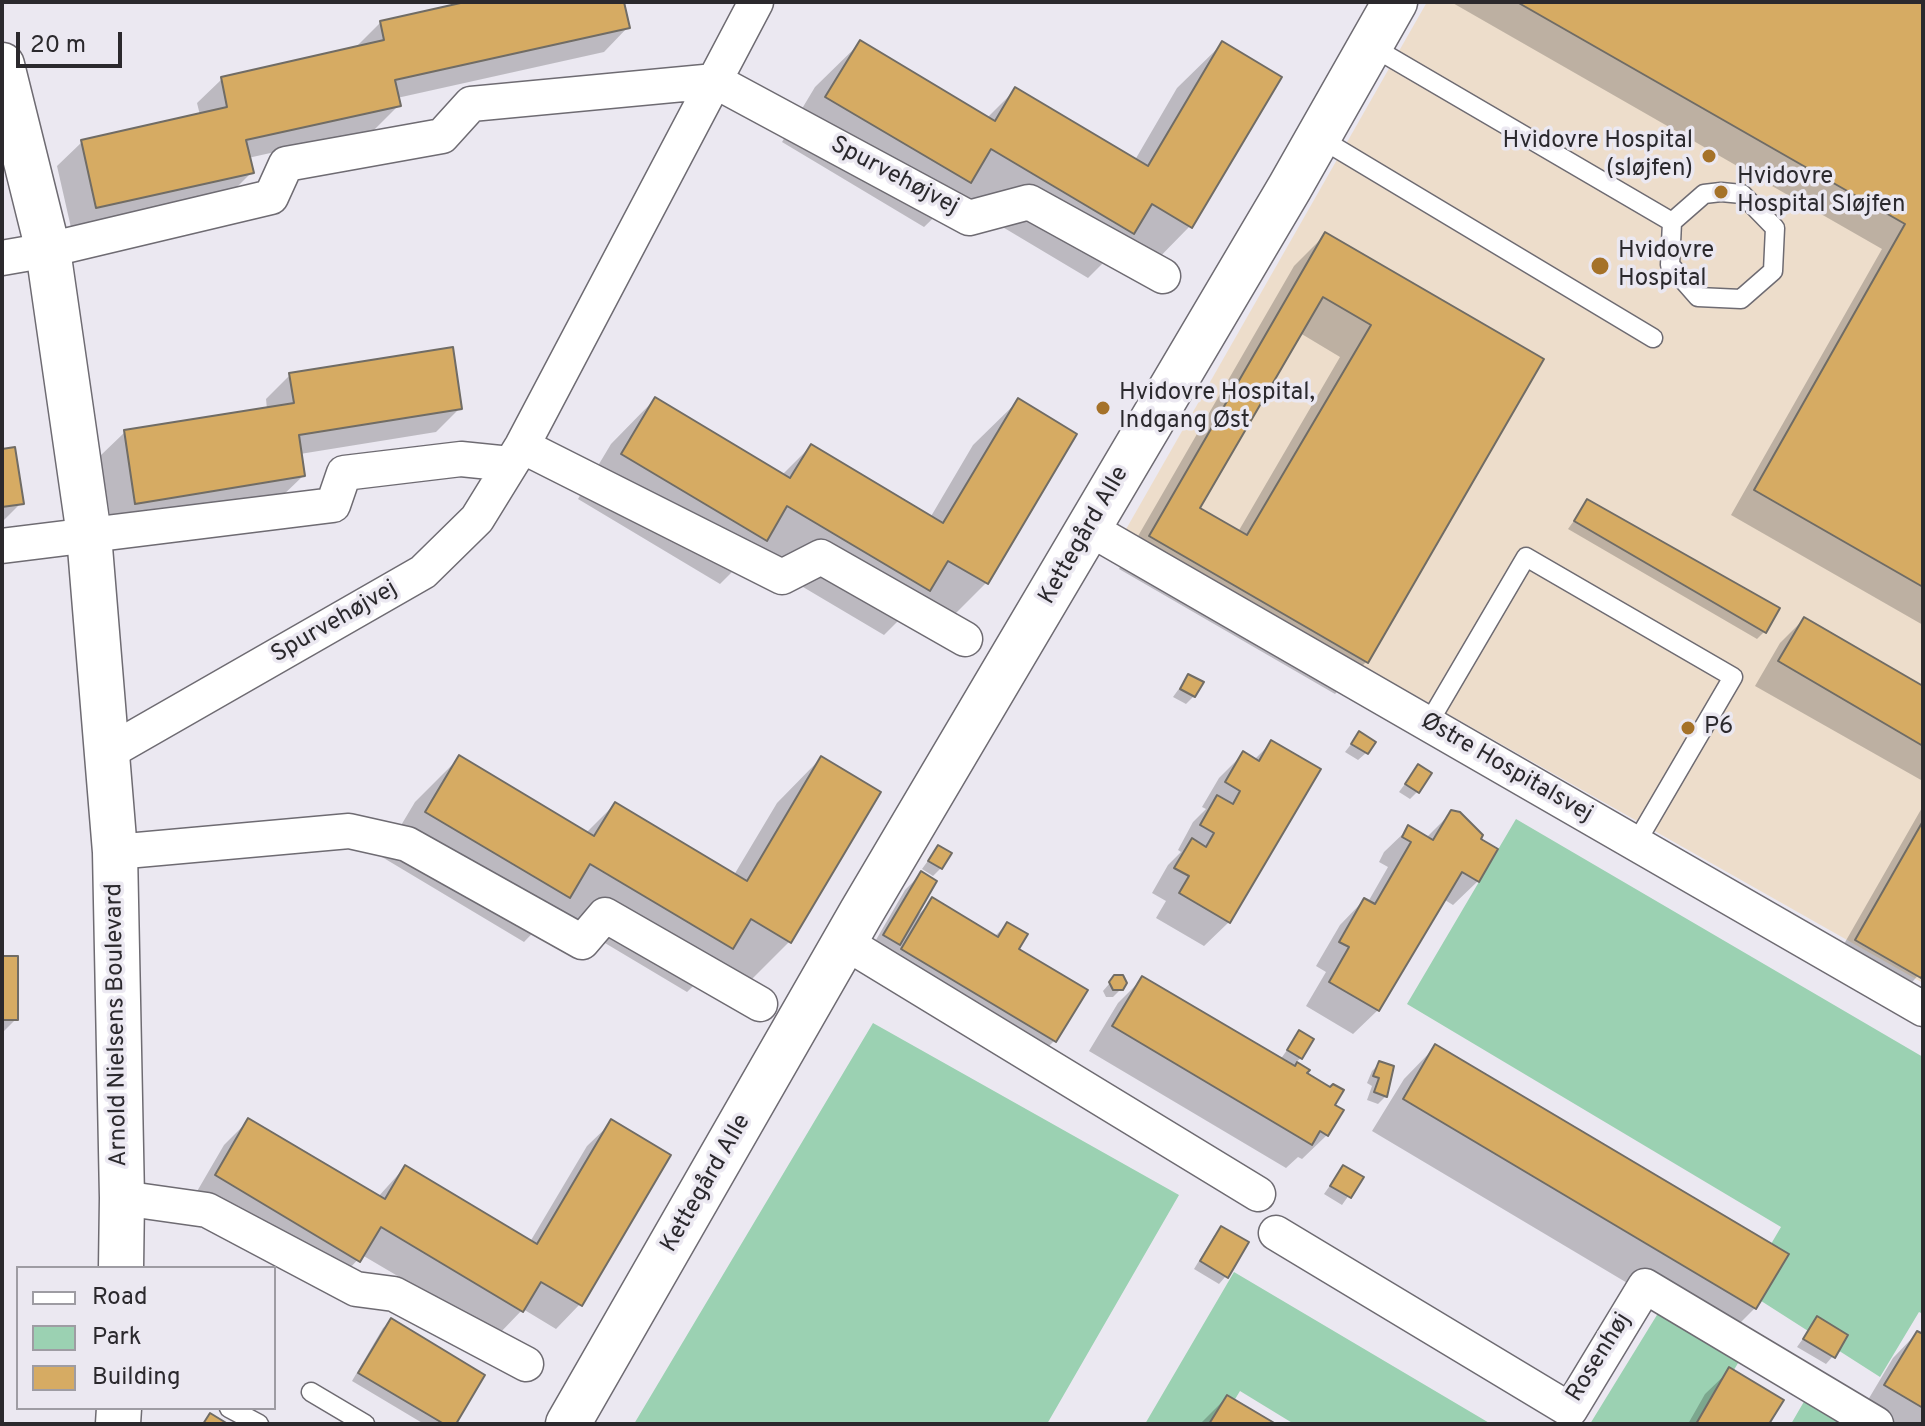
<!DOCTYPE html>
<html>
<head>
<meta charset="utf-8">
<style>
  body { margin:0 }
  #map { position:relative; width:1925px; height:1426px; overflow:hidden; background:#ebe8f1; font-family:Overpass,sans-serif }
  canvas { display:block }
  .frame { position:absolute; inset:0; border:4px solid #2b292d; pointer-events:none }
  .legend { position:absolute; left:16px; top:1266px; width:260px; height:144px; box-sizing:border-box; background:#ebe8f1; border:2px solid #9e9ca3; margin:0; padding:10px 14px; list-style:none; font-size:24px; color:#2b292d }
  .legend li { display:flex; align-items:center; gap:16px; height:40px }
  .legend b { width:40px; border:2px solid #9e9ca3 }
  .scale { position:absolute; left:16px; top:32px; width:106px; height:36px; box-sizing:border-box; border:4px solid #2b292d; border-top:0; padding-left:10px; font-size:24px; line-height:28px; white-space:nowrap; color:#2b292d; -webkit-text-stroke:6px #ebe8f1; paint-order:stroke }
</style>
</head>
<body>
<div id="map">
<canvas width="1925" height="1426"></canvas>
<div class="frame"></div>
<ul class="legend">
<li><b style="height:10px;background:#fff"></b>Road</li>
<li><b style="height:22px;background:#9bd1b2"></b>Park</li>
<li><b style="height:22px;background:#d6ab63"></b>Building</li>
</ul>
<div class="scale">20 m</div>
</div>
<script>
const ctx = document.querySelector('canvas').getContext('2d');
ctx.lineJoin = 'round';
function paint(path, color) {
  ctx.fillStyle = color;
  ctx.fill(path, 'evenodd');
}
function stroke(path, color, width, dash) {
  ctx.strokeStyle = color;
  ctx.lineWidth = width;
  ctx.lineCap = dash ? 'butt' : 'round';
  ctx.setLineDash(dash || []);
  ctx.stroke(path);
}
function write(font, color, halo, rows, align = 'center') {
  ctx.font = font + ' Overpass,sans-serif';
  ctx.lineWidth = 7;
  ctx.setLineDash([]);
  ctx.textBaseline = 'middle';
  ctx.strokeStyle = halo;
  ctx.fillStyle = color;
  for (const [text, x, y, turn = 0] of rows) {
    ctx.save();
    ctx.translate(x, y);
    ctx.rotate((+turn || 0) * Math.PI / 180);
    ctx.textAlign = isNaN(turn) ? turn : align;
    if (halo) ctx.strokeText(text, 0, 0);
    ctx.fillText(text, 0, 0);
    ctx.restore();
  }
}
paint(new Path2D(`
  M1427,2H1923V983L1125,531Z`), '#edddcb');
paint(new Path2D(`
  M1516,819L1923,1057V1314L1919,1312L1880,1377L1744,1290L1781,1227L1407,1004Z
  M873,1023L1179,1195L1047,1424H634Z
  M1234,1272L1491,1424H1294L1240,1391L1220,1424H1145Z
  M1660,1310L1741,1358L1702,1424H1590Z
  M1813,1386L1855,1424H1791Z`), '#9bd1b2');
paint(new Path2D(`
  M474,2H622L628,27L604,52L397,98L399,105L374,130L248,158L252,172L227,197L72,232L57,166L82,142L200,115L197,103L222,79L356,47L380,23Z
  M1451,2H1923V625L1731,515L1882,249Z
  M860,43L987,118L1015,90L1135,160L1177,88L1222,44L1190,226L1146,271L1114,252L1088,278L954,198L924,227L782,142L815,87Z
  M1325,235L1542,360L1366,662L1335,694L1119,569L1294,266ZM1300,333L1340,357L1238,532L1197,509Z
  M290,375L460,408L436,432L300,454L303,476L278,500L112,527L100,456L125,432L267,409L266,399Z
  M655,399L782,475L811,446L930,518L973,445L1018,401L1075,435L986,583L941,628L910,609L884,635L749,555L720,584L578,499L611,444Z
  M2,451L21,503L2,522Z
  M1588,501L1765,631L1757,639L1568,529Z
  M1804,619L1923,688V778L1921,780L1755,686L1780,643Z
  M1188,676L1194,696L1186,704L1173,697Z
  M1359,734L1366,753L1358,760L1345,752Z
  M1271,743L1229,922L1204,946L1156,918L1166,901L1152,893L1168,865L1181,852L1178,850L1193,822L1206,809L1202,807L1219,778L1243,754L1254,760Z
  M459,758L586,833L615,804L734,875L777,803L821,758L790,941L745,986L713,967L687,992L553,912L524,942L382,857L415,802Z
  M1418,766L1417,792L1410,799L1399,792Z
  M1923,806V970L1895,1001L1832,965Z
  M1452,812L1478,881L1453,905L1445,900L1378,1010L1353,1034L1306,1006L1326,972L1316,966L1340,925L1364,900L1368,902L1388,867L1379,862L1384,852L1409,828L1426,838Z
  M938,847L941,868L933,876L922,869Z
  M921,874L917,916L933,900L994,937L1007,924L1054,1041L1030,1065L869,952L905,890Z
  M2,958L16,1019L2,1033Z
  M1115,977L1121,989L1113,997H1106L1103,991Z
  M1143,978L1280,1060L1299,1033L1301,1058L1295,1063L1307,1070L1304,1074L1330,1089L1332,1106L1327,1135L1302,1159L1298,1157L1286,1168L1089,1051L1118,1003Z
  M1435,1047L1755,1308L1723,1340L1372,1131L1404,1079Z
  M1380,1063L1386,1096L1378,1104L1367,1100L1372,1086L1367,1083L1372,1071Z
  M249,1120L378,1197L405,1167L530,1242L587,1146L612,1122L580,1304L556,1329L523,1309L498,1335L362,1255L334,1285L192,1200L224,1145Z
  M1343,1167L1361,1178L1342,1205L1324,1194Z
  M1221,1229L1226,1276L1219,1284L1194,1269L1214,1236Z
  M1817,1319L1833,1356L1826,1364L1797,1347Z
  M391,1321L454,1424H424L352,1381L383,1328Z
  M1917,1333L1923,1337V1424H1885L1862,1410L1893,1358Z
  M1730,1370L1767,1424H1688L1705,1394Z
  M1227,1397L1272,1424H1200Z`), '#0003');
const building = new Path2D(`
  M465,2H624L630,28L395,80L401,106L246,140L254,173L96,208L81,140L227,107L221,77L384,40L380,21Z
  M1517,2H1923V587L1754,490L1905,224Z
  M860,40L995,121L1015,87L1148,166L1222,41L1282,77L1192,228L1152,204L1134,234L991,149L971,183L825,97Z
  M1325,232L1544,359L1368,663L1149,536ZM1323,297L1371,325L1247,535L1200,508Z
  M453,347L462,409L299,435L305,476L135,504L124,430L294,403L289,373Z
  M655,397L790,478L811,444L943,523L1018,398L1077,434L988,584L948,561L930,591L787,506L767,541L621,454Z
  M15,447L24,504L2,507V449Z
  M1587,499L1780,608L1766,633L1574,521Z
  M1804,617L1923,686V746L1778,661Z
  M1188,674L1204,682L1195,697L1180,689Z
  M1359,731L1376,742L1368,754L1351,744Z
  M1271,740L1321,769L1230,923L1179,893L1189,876L1174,868L1192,838L1206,847L1214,833L1200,825L1217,795L1233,804L1240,791L1225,782L1243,751L1259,761Z
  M459,755L594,836L615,802L747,881L821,756L881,792L791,943L751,919L733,949L590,864L570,898L425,812Z
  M1418,764L1432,773L1419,793L1405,784Z
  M1451,810L1460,812L1483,835L1481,839L1498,849L1479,882L1462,872L1379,1011L1329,982L1349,947L1339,942L1364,898L1375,904L1411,842L1402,837L1408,825L1433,840Z
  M1923,821V974L1921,978L1855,940Z
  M938,845L952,853L942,869L928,861Z
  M921,871L937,881L900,945L883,935Z
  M932,897L998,937L1007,922L1028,934L1019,949L1088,990L1056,1042L901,949Z
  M2,956H18V1020H2Z
  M1114,975H1123L1127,983L1123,990H1113L1109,982Z
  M1142,976L1295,1066L1297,1062L1310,1070L1307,1073L1330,1087L1333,1084L1344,1090L1335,1105L1344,1110L1328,1136L1320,1131L1312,1145L1112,1026Z
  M1299,1030L1314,1039L1302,1059L1287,1050Z
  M1435,1044L1789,1254L1756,1309L1403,1099Z
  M1379,1061L1394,1066L1387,1097L1374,1092L1379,1078L1373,1076Z
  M248,1118L385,1199L405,1165L537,1244L611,1119L671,1155L582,1306L541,1282L523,1312L381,1227L360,1262L215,1175Z
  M1343,1165L1364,1177L1351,1198L1330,1186Z
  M1221,1226L1249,1242L1228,1278L1200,1261Z
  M1817,1316L1848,1335L1835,1358L1803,1339Z
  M391,1318L485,1375L456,1424H444L358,1373Z
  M1917,1331L1923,1334V1408L1884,1385Z
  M1729,1367L1784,1400L1769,1424H1696Z
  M1227,1395L1276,1424H1209Z
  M210,1413L228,1424H203Z`);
paint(building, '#d6ab63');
stroke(building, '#706c65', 2);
const lane = new Path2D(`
  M1371,46L1672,222
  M1318,137L1653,338
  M1721,192L1742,194L1775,228L1773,271L1741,299L1698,297L1670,265L1672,222L1704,194Z
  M1428,724L1526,557L1733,677L1636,843
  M311,1392L365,1424
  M229,1408L259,1424`);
const street = new Path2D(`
  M2,258L48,250L271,197L286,164L442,136L471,104L715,81L969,218L1029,202L1163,276
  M522,446L782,577L821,557L965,639
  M1090,529L1923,1009
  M2,546L333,505L344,473L461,459L510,464
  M107,753L423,572L477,519L522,446L756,2
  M115,852L349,831L407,844L582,942L605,915L760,1004
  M846,943L1258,1194
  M122,1198L207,1210L356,1289L394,1294L526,1364
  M1276,1233L1570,1410L1645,1286L1876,1424`);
const secondary = new Path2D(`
  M2,65L48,250L89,535L115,852L122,1198L121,1268
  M118,1424L119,1408
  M568,1424L861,913L1290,187L1395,2`);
stroke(lane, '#6e6b72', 21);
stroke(street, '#6e6b72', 37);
stroke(secondary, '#6e6b72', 47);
stroke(lane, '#fff', 18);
stroke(street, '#fff', 34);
stroke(secondary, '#fff', 44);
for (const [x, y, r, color] of [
  [1709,156,8,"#a57229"],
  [1721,192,8,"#a57229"],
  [1600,266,10,"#a57229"],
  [1103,408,8,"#a57229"],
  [1688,728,8,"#a57229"]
]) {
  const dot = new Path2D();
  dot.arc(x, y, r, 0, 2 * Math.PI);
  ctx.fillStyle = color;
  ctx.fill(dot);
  stroke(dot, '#ebe8f1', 3);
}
write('24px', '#2b292d', '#ebe8f1', [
  ["Hvidovre Hospital",1693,142,"right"],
  ["(sløjfen)",1693,170,"right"],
  ["Hvidovre",1737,178],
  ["Hospital Sløjfen",1737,206],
  ["Hvidovre",1618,252],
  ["Hospital",1618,280],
  ["Hvidovre Hospital,",1119,394],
  ["Indgang Øst",1119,422],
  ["P6",1704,728]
], 'left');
write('24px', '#2b292d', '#ebe8f1', [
  ["Spurvehøjvej",894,177,28],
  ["Kettegård Alle",1085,536,-60],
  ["Spurvehøjvej",335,623,-30],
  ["Østre Hospitalsvej",1506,769,30],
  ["Arnold Nielsens Boulevard",118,1025,-91],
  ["Kettegård Alle",707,1184,-60],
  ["Rosenhøj",1600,1358,-58]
]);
</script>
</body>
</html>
